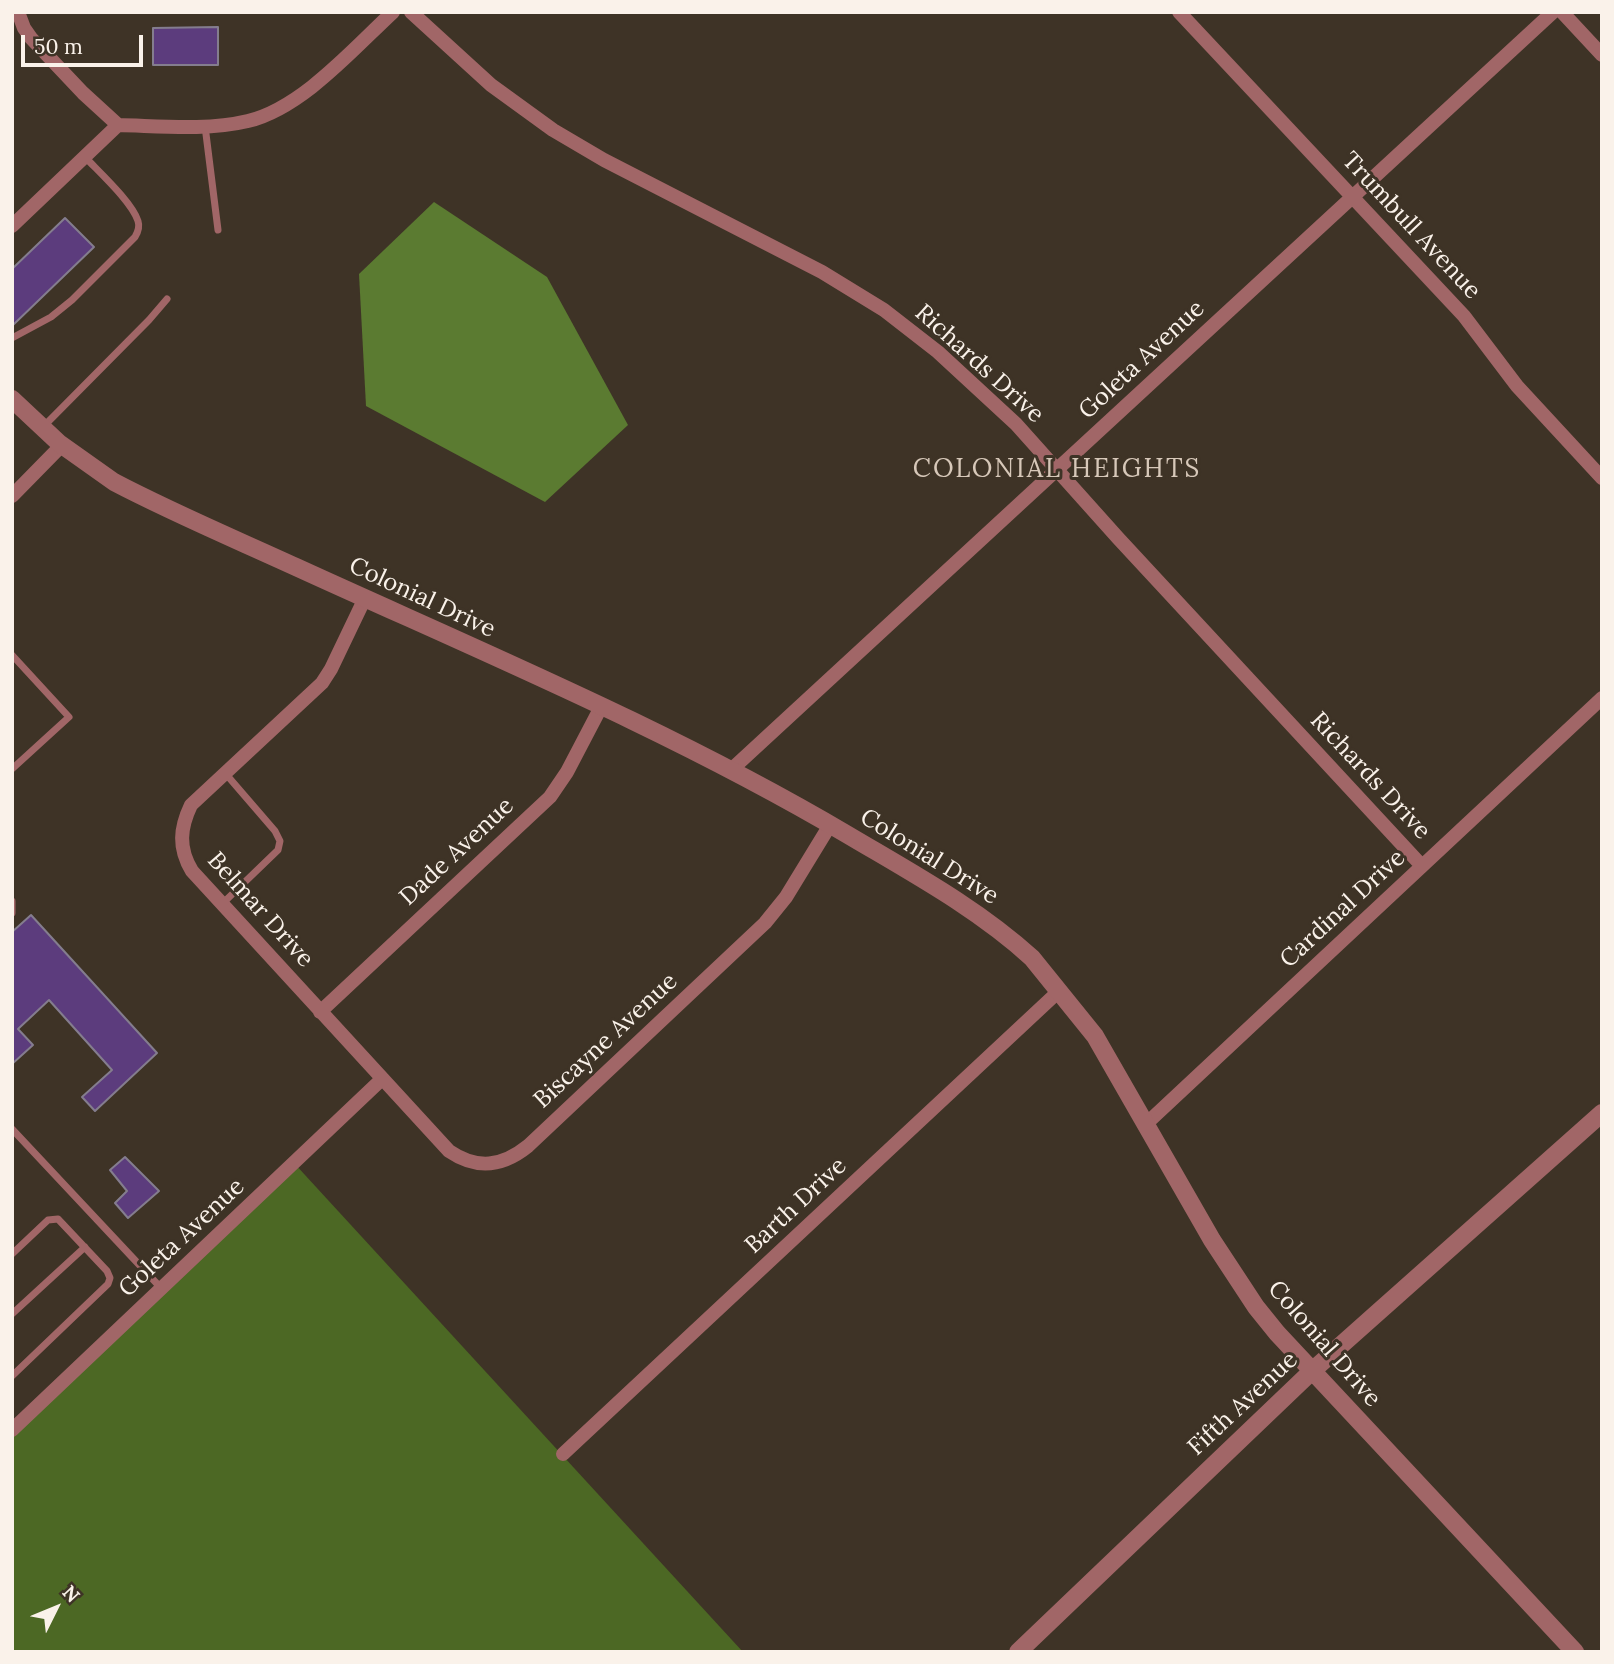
<!DOCTYPE html>
<html>
<head>
<meta charset="utf-8">
<style>
  body { margin:0 }
  #map { position:relative; width:1614px; height:1664px; overflow:hidden; background:#3e3326; font-family:Lora,serif }
  canvas { display:block }
  .frame { position:absolute; inset:0; border:14px solid #faf2ea; pointer-events:none }
  .north { position:absolute; left:21px; top:1573px; width:70px; height:70px; -webkit-text-stroke:5px #3e3326; paint-order:stroke; rotate:47deg; font-size:19px; font-weight:700; line-height:28px; text-align:center; color:#faf2ea }
  .north::after { content:''; display:block; margin:auto; width:24px; height:32px; background:#faf2ea; clip-path:polygon(50% 0,100% 100%,50% 72%,0 100%) }
  .scale { position:absolute; left:21px; top:35px; width:122px; height:32px; box-sizing:border-box; border:4px solid #faf2ea; border-top:0; padding-left:9px; font-size:21px; line-height:24px; white-space:nowrap; color:#faf2ea; -webkit-text-stroke:5px #3e3326; paint-order:stroke }
</style>
</head>
<body>
<div id="map">
<canvas width="1614" height="1664"></canvas>
<div class="frame"></div>
<div class="north">N</div>
<div class="scale">50 m</div>
</div>
<script>
const ctx = document.querySelector('canvas').getContext('2d');
ctx.lineJoin = 'round';
function paint(path, color) {
  ctx.fillStyle = color;
  ctx.fill(path, 'evenodd');
}
function stroke(path, color, width, dash) {
  ctx.strokeStyle = color;
  ctx.lineWidth = width;
  ctx.lineCap = dash ? 'butt' : 'round';
  ctx.setLineDash(dash || []);
  ctx.stroke(path);
}
function write(font, color, halo, rows, align = 'center') {
  ctx.font = font + ' Lora,serif';
  ctx.lineWidth = 6;
  ctx.setLineDash([]);
  ctx.textBaseline = 'middle';
  ctx.strokeStyle = halo;
  ctx.fillStyle = color;
  for (const [text, x, y, turn = 0] of rows) {
    ctx.save();
    ctx.translate(x, y);
    ctx.rotate((+turn || 0) * Math.PI / 180);
    ctx.textAlign = isNaN(turn) ? turn : align;
    if (halo) ctx.strokeText(text, 0, 0);
    ctx.fillText(text, 0, 0);
    ctx.restore();
  }
}
paint(new Path2D(`
  M294,1163L743,1652H12V1430Z`), '#4c6824');
paint(new Path2D(`
  M434,202L547,277L628,425L545,502L366,406L359,274Z`), '#5b7b31');
const building = new Path2D(`
  M218,27V65H153V28Z
  M65,218L94,247L12,326V269Z
  M31,915L157,1053L95,1111L82,1097L112,1070L49,1000L18,1029L33,1045L12,1064V932Z
  M125,1157L159,1191L128,1218L115,1203L127,1191L110,1170Z`);
paint(building, '#5c3c7d');
stroke(building, '#847d8e', 2);
stroke(new Path2D(`
  M205,126L218,230
  M12,338L51,317L72,300L135,237C138,232 140,227 138,221C132,202 99,172 85,157
  M42,428L149,320L167,299
  M12,655L69,717L12,769
  M12,901V913
  M222,904L278,850L280,841L275,831L225,773
  M12,1129L161,1288
  M12,1254L48,1220L58,1219L107,1271L110,1278L108,1284L12,1376
  M12,1314L85,1247`), '#a16667', 7);
stroke(new Path2D(`
  M18,12L24,28L31,38L83,93L118,125
  M411,12L491,85L553,130L604,160L822,272L884,310L938,352L1016,424L1118,538L1422,866
  M1179,12L1464,316L1517,386L1602,478
  M1562,12L1602,55
  M12,226L118,125C160,126 206,131 248,121C302,108 353,49 393,12
  M12,496L62,445
  M365,598L331,669L322,683L191,805C180,828 178,848 192,871L449,1151C477,1170 502,1167 528,1146L765,923L786,897L830,825
  M731,770L1553,12
  M320,1012L550,797L567,772L601,707
  M1146,1124L1602,698
  M12,1430L382,1079
  M563,1454L1059,991`), '#a16667', 14);
stroke(new Path2D(`
  M12,399L59,443L114,482C173,513 235,539 296,567C482,652 672,731 848,835C912,873 977,908 1032,958L1095,1036L1212,1240L1256,1307L1277,1333L1575,1652
  M1018,1652L1312,1371L1602,1113`), '#a16667', 18);
write('24px', '#faf2ea', '#3e3326', [
  ["Trumbull Avenue",1411,226,47],
  ["Goleta Avenue",1142,360,-43],
  ["Richards Drive",979,364,42],
  ["Colonial Drive",422,598,25],
  ["Richards Drive",1370,776,47],
  ["Dade Avenue",457,852,-43],
  ["Colonial Drive",929,857,32],
  ["Cardinal Drive",1343,909,-43],
  ["Belmar Drive",260,910,48],
  ["Biscayne Avenue",606,1041,-43],
  ["Barth Drive",796,1206,-43],
  ["Goleta Avenue",182,1238,-43],
  ["Colonial Drive",1324,1344,49],
  ["Fifth Avenue",1243,1404,-43]
]);
ctx.letterSpacing = '2px';
write('26px', '#d7c8b9', '#3e3326', [
  ["COLONIAL HEIGHTS",1057,470]
]);
ctx.letterSpacing = '0px';
</script>
</body>
</html>
